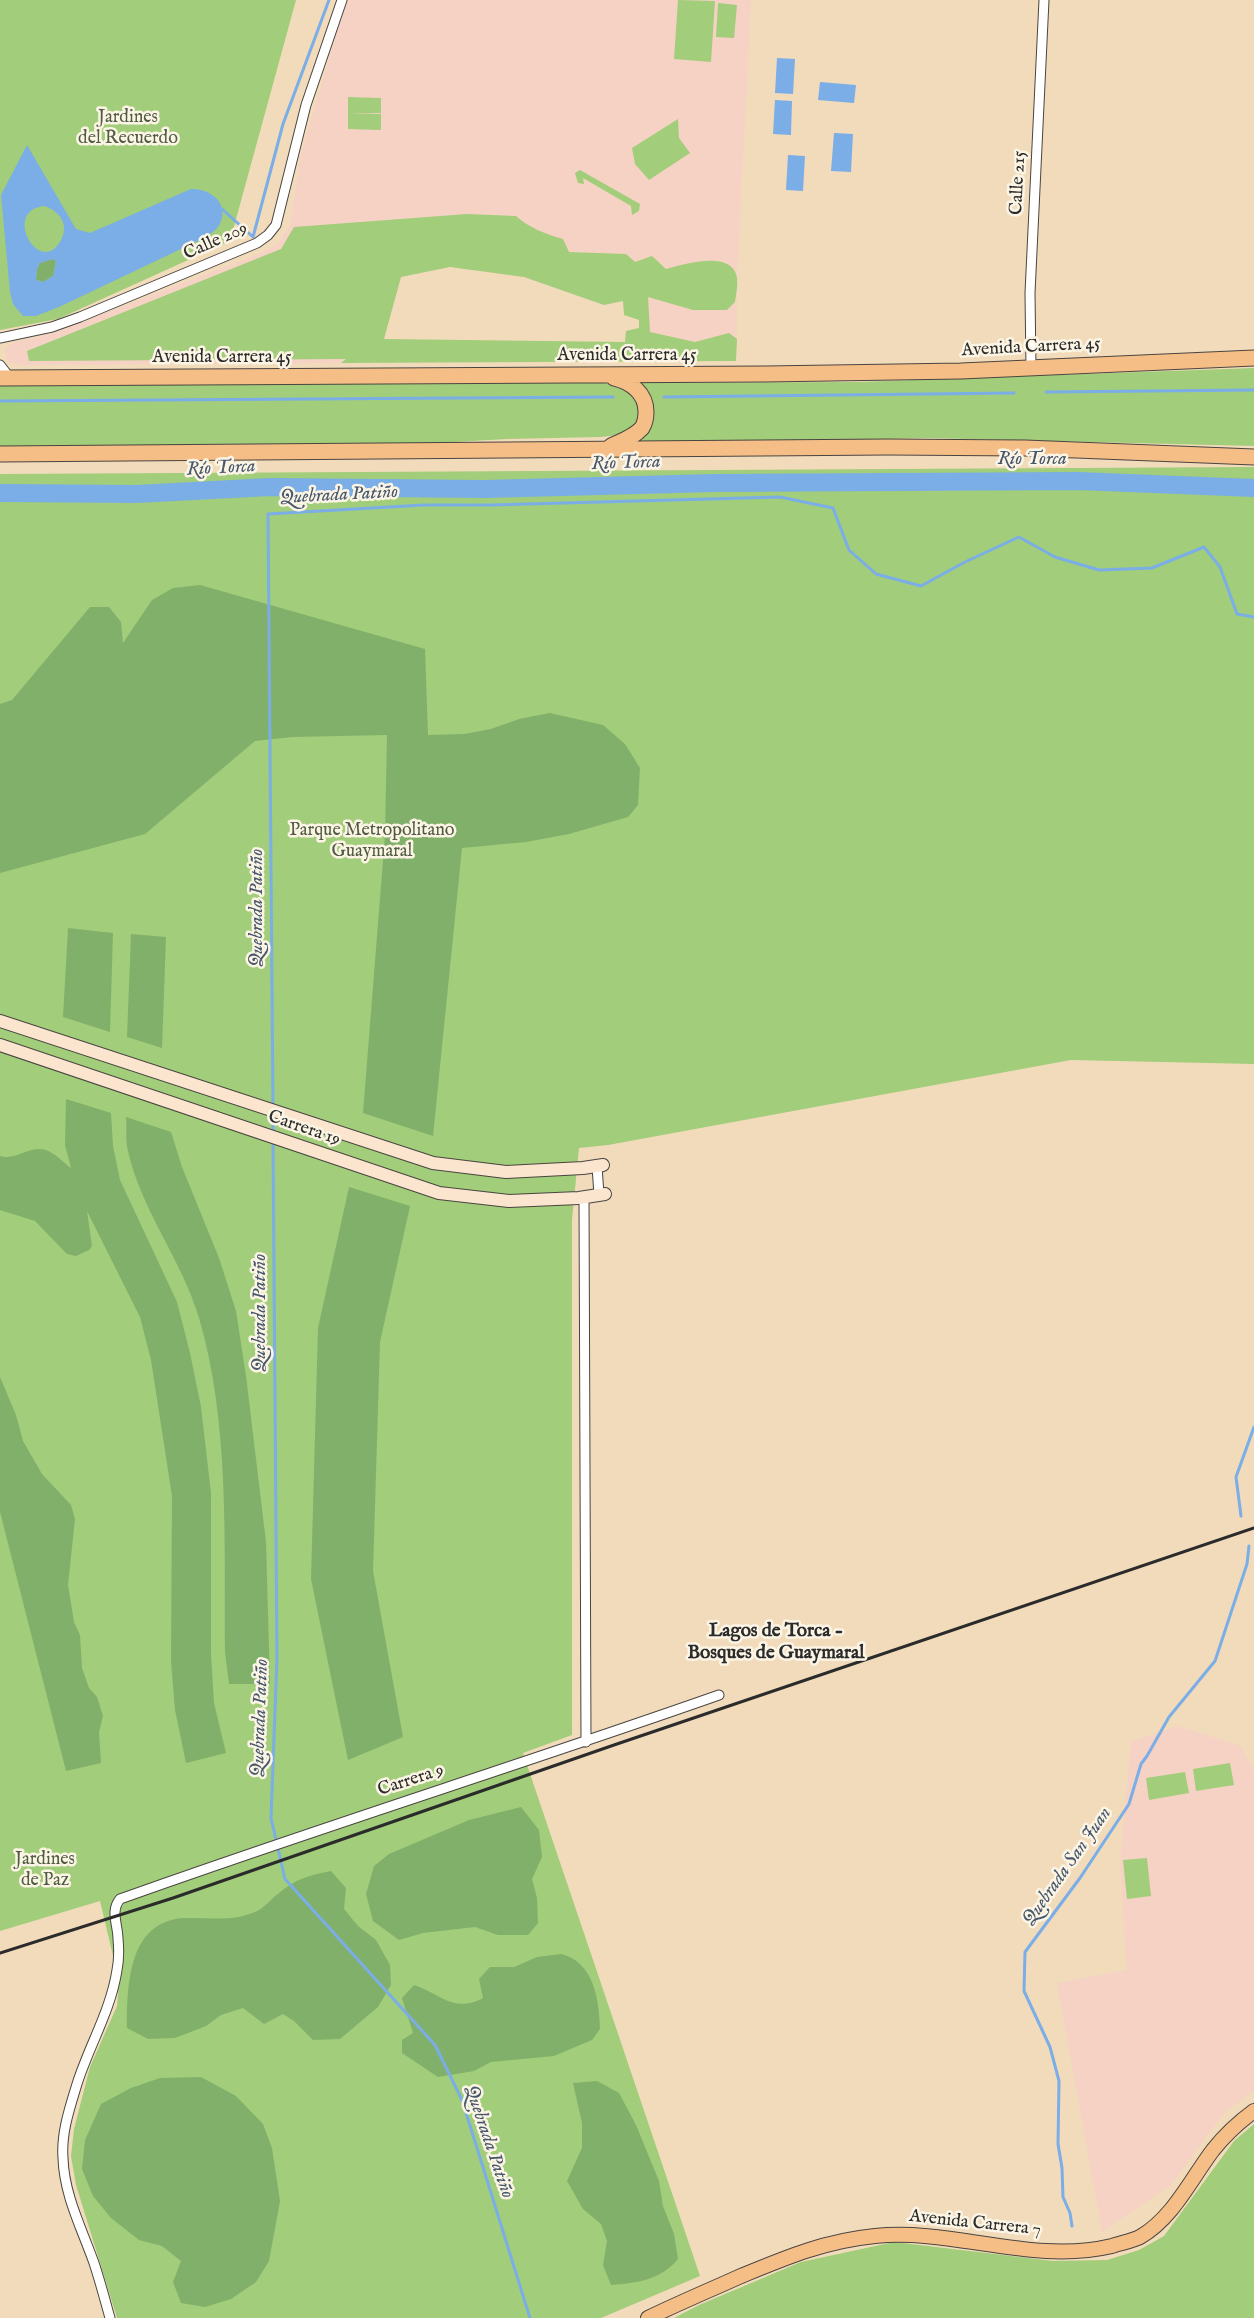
<!DOCTYPE html>
<html>
<head>
<meta charset="utf-8">
<style>
  body { margin:0 }
  canvas { display:block; background:#f1dbbb }
</style>
</head>
<body>
<canvas width="1254" height="2318"></canvas>
<script>
const ctx = document.querySelector('canvas').getContext('2d');
ctx.lineJoin = 'round';
function paint(path, color) {
  ctx.fillStyle = color;
  ctx.fill(path, 'evenodd');
}
function stroke(path, color, width, dash) {
  ctx.strokeStyle = color;
  ctx.lineWidth = width;
  ctx.lineCap = dash ? 'butt' : 'round';
  ctx.setLineDash(dash || []);
  ctx.stroke(path);
}
function write(font, color, halo, rows, align = 'center') {
  ctx.font = font + ' "IM FELL English",serif';
  ctx.lineWidth = 5;
  ctx.setLineDash([]);
  ctx.textBaseline = 'middle';
  ctx.strokeStyle = halo;
  ctx.fillStyle = color;
  for (const [text, x, y, turn = 0] of rows) {
    ctx.save();
    ctx.translate(x, y);
    ctx.rotate((+turn || 0) * Math.PI / 180);
    ctx.textAlign = isNaN(turn) ? turn : align;
    if (halo) ctx.strokeText(text, 0, 0);
    ctx.fillText(text, 0, 0);
    ctx.restore();
  }
}
paint(new Path2D(`
  M346,0H751L737,274V339L729,333L695,342L650,332L648,297L604,305L524,277L450,267L401,277L382,344L364,346L341,363L20,365L7,362L5,348L14,342L53,333L261,253L278,244L290,225L301,154Z
  M1177,1726L1241,1746L1254,1771V2091L1224,2113L1171,2185L1102,2232L1057,1983L1127,1970L1120,1861L1131,1742Z`), '#f6d2c4');
paint(new Path2D(`
  M0,0H296L230,241L58,319L0,330Z
  M678,0L715,1L711,62L674,59Z
  M718,3L737,5L734,38L716,37Z
  M348,97L381,98V113H348Z
  M348,113L381,114V130L348,129Z
  M678,119L679,138L690,153L649,180L635,164L632,148Z
  M580,170L640,204L639,211L632,215L631,206L583,178L584,184L578,183L575,173Z
  M467,214L516,216C528,227 547,235 563,239L569,252L626,254L635,262L652,256L666,269C683,264 733,249 737,278C738,286 736,294 735,302L727,310H693L648,297L650,332L695,342L729,333L737,339L736,361L341,363L346,359L29,361L27,351L281,249L294,227ZM450,267L524,277L604,305L623,301L624,315L639,320V328L626,331L625,342L384,339L401,277Z
  M1254,368V446L928,438L635,444L647,430L637,383L858,382Z
  M600,383C623,385 634,386 642,409L634,431L620,435L600,437L507,439L418,444L0,448V385Z
  M1254,467V1064L1071,1060L608,1145L579,1148L572,1220V1735L523,1753L700,2276L601,2318H117L76,2185L71,2156L74,2129L90,2067L117,2006L119,1981L100,1901L0,1931V474Z
  M1230,1763L1234,1785L1196,1791L1193,1769Z
  M1185,1772L1189,1793L1149,1800L1146,1778Z
  M1147,1858L1151,1896L1127,1899L1123,1860Z
  M1254,2124V2318H674L699,2305L801,2262L894,2242L1053,2261L1107,2260L1139,2250L1164,2236L1234,2141Z`), '#a2cd7a');
paint(new Path2D(`
  M53,259L56,261L53,276L43,282L36,280L37,269L40,263Z
  M200,585L425,649L428,735L464,734L491,729L519,719L550,713L603,725L625,744L640,768L638,805L628,817L569,834L526,842L462,848L433,1136L363,1113L385,835L387,735L292,737L255,741L145,834L0,873V704L12,700L90,607H109L121,622L123,643L152,600L173,588Z
  M68,928L113,933L110,1032L63,1017Z
  M131,934L166,937L162,1048L127,1037Z
  M66,1099L111,1113L113,1146L120,1180L177,1302L190,1353L201,1407L211,1493V1655L214,1703L226,1753L186,1763L175,1710L171,1661L172,1496L151,1360L140,1317L87,1211L92,1246L89,1250L76,1256L67,1254L35,1221L0,1210V1156C16,1161 29,1145 46,1150C55,1153 64,1163 71,1168L65,1145Z
  M126,1117L171,1132L182,1167L219,1258L236,1311L246,1376L266,1542L270,1684H229L225,1652C224,1544 230,1423 199,1318C182,1260 141,1210 128,1151C125,1141 127,1128 126,1117Z
  M349,1187L410,1206L380,1342L373,1571L403,1737L348,1760L311,1579L318,1328Z
  M0,1377L16,1415L23,1441L42,1474L71,1505L75,1519L68,1585L74,1622L80,1635L82,1668L89,1688L97,1697L103,1716L99,1732L101,1763L66,1771L0,1512Z
  M521,1807L539,1830L542,1857L532,1879L537,1898L538,1923L528,1935H498L475,1927L423,1933L399,1940L373,1921L366,1894L374,1866L389,1854L469,1820Z
  M331,1871L346,1888L344,1909L358,1926L376,1940L390,1965L391,1985L378,2007L340,2039L313,2040L294,2021L283,2014L264,2024L243,2008L221,2015L206,2026L175,2038L148,2039L127,2028C127,1986 128,1922 183,1918C210,1917 233,1923 259,1910C266,1906 272,1898 279,1893C298,1878 307,1876 331,1871Z
  M561,1954C594,1962 599,1999 600,2029L592,2040L554,2056L491,2062L474,2071L438,2077L402,2053V2040L413,2033L402,1998L414,1985C439,1993 454,2014 483,1998L479,1979L490,1967H514L537,1957Z
  M201,2077L236,2096L263,2124L272,2148L280,2201L269,2261L256,2282L231,2299L205,2307L181,2303L173,2282L181,2261L162,2246L139,2240L111,2218L93,2196L82,2169L85,2140L101,2104L131,2088L160,2078Z
  M597,2081L619,2093L636,2125L659,2181L663,2206L674,2234L678,2259C661,2280 636,2283 611,2285L603,2265L607,2241L601,2224L583,2209L567,2181L582,2148V2123L573,2083Z`), '#81b06a');
paint(new Path2D(`
  M777,58L795,59L793,94L775,93Z
  M820,82L856,85L854,103L818,100Z
  M775,100L792,101L791,135L773,134Z
  M834,133L853,134L851,172L831,171Z
  M27,145L76,229L90,233L191,189C212,188 232,206 218,227C214,232 208,235 202,239L59,307L36,316H23L13,304L10,292L1,195ZM44,206C58,210 69,223 62,238C42,281 0,211 44,206ZM53,259L56,262L53,276L43,282L36,280L37,269L40,263Z
  M788,155L805,156L803,191L786,190Z`), '#7bade7');
stroke(new Path2D(`
  M222,209L253,237L283,124L329,0
  M1046,392L1254,390
  M664,397L1014,393
  M0,401L613,397
  M273,1106L268,514L424,505H491L780,497L833,508L849,550L876,574L921,586L965,562L1019,537L1055,557L1099,570L1152,568L1204,547L1220,567L1237,614L1254,617
  M273,1115V1133
  M273,1140L277,1658L271,1818L285,1879L435,2045L462,2100L530,2318
  M1241,1516L1236,1477L1254,1427
  M1072,2226L1070,2213L1063,2197L1062,2168L1058,2144L1059,2081L1050,2047L1024,1991L1025,1952L1080,1878L1129,1804L1141,1764L1147,1756L1169,1717L1215,1661L1247,1564L1249,1546`), '#7bade7', 3);
stroke(new Path2D(`
  M0,493L137,494L270,487L485,489L714,483L1078,481L1254,488`), '#7bade7', 18);
const street = new Path2D(`
  M0,338L52,327L80,317L257,243L268,235L276,225L306,105L342,0
  M0,365L10,378
  M1031,368L1030,293L1044,0
  M597,1166L599,1195
  M584,1197L586,1742
  M110,2318C105,2300 100,2281 94,2263C82,2229 64,2195 63,2158C61,2133 70,2107 77,2084C89,2046 111,2010 117,1970C119,1960 119,1949 118,1939C118,1925 110,1911 120,1899C318,1828 520,1765 719,1695`);
const secondary = new Path2D(`
  M0,1021L433,1163L506,1172L583,1168L603,1165
  M0,1045L439,1193L509,1201L579,1198L605,1194`);
const primary = new Path2D(`
  M648,2318C679,2303 710,2290 741,2276C787,2257 825,2241 875,2236C954,2228 1032,2265 1112,2246C1121,2243 1132,2241 1140,2237C1173,2218 1191,2179 1213,2150C1225,2135 1239,2122 1254,2111`);
const highway = new Path2D(`
  M0,378L766,374L961,371L1254,358
  M611,446C622,441 634,437 642,428C645,423 646,418 646,412C646,393 631,382 614,378
  M0,454L888,447L1025,448L1254,457`);
stroke(street, '#494541', 11);
stroke(secondary, '#494541', 14);
stroke(primary, '#494541', 16);
stroke(highway, '#494541', 17);
stroke(street, '#fff', 9);
stroke(secondary, '#fbe5cf', 12);
stroke(primary, '#f6be87', 14);
stroke(highway, '#f6be87', 15);
stroke(new Path2D(`
  M0,1953L173,1898L614,1745L1254,1528`), '#2b2b2b', 3);
write('18px', '#4f5c43', '#fcf5e5', [
  ["Jardines",128,118],
  ["del Recuerdo",128,139],
  ["Parque Metropolitano",372,831],
  ["Guaymaral",372,852],
  ["Jardines",45,1860],
  ["de Paz",45,1881]
]);
write('18px', '#2b2b2b', '#fcf5e5', [
  ["Calle 215",1019,183,-87],
  ["Calle 209",216,242,-24],
  ["Avenida Carrera 45",1031,348,-3],
  ["Avenida Carrera 45",627,356],
  ["Avenida Carrera 45",222,358],
  ["Carrera 19",304,1129,19],
  ["Carrera 9",411,1781,-18],
  ["Avenida Carrera 7",975,2224,6]
]);
write('italic 19px', '#47586d', '#fcf5e5', [
  ["Río Torca",1032,460],
  ["Río Torca",626,464,-2],
  ["Río Torca",221,469,-3],
  ["Quebrada Patiño",339,496,-3],
  ["Quebrada Patiño",258,908,-90],
  ["Quebrada Patiño",261,1313,-90],
  ["Quebrada Patiño",261,1718,-88],
  ["Quebrada San Juan",1068,1867,-55],
  ["Quebrada Patiño",488,2142,71]
]);
write('bold 19px', '#2b2b2b', '#fcf5e5', [
  ["Lagos de Torca -",776,1632],
  ["Bosques de Guaymaral",776,1654]
]);
</script>
</body>
</html>
